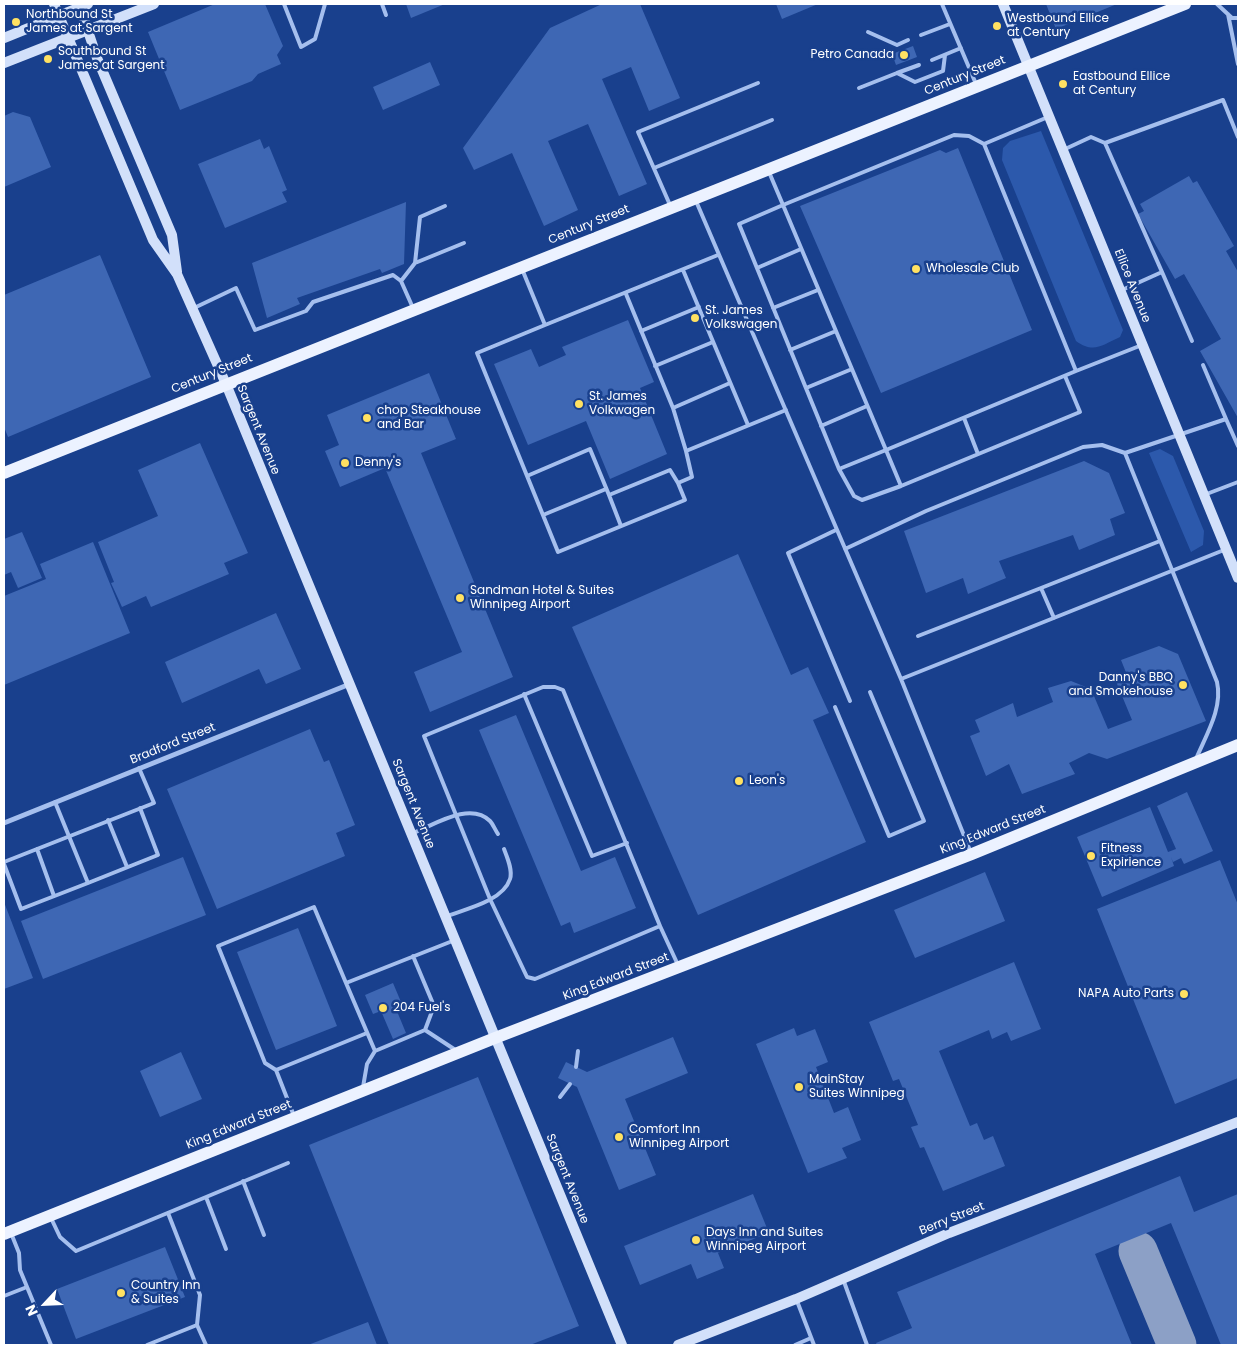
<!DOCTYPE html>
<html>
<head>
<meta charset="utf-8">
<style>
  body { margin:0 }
  #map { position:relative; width:1242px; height:1349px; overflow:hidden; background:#19408d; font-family:Poppins,sans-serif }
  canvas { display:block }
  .frame { position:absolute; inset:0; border:5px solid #fff; pointer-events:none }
  .north { position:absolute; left:20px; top:1279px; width:50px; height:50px; -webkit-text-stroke:4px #19408d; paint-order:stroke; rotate:245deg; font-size:14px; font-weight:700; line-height:20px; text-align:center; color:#fff }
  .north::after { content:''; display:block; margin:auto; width:18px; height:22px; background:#fff; clip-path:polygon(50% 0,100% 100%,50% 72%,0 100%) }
</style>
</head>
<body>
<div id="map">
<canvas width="1242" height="1349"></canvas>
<div class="frame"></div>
<div class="north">N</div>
</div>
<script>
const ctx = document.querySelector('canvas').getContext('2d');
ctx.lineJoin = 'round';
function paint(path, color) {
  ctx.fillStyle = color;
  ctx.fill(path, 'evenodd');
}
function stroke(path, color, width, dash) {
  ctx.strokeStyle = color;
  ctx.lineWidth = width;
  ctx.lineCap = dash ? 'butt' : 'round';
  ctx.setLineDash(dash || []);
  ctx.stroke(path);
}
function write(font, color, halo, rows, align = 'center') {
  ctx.font = font + ' Poppins,sans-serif';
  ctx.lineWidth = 5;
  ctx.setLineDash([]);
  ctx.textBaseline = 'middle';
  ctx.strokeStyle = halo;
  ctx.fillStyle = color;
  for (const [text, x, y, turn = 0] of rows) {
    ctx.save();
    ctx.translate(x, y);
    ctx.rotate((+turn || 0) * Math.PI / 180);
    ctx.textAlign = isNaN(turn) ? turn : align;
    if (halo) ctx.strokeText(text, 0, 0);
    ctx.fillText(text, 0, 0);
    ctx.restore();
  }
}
paint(new Path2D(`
  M1041,131L1123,330L1120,337C1102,345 1094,354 1076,341L1002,160L1003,148L1010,141Z
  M1160,449L1173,456L1204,531L1203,545L1191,552L1149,453Z`), '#2c59ac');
stroke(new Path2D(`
  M1138,1251L1177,1345`), '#8ca0c6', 39);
paint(new Path2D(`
  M215,4H265L283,46L277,55L281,64L258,74L252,81L180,110L148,32Z
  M406,4H445L411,18Z
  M602,4H640L680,98L649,111L631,67L602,79L647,184L619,196L588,124L548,141L578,210L544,226L512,153L474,170L463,148L550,28Z
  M776,4H818L782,19Z
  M1046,4H1117L1056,29Z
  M913,46L917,57L896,65L892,54Z
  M430,62L440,85L383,110L373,87Z
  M13,112L30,117L51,167L4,187V116Z
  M260,139L264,149L269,146L287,190L282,192L287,202L225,228L198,164Z
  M958,148L1032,330L881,393L800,206L940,150L946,153Z
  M1189,176L1193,183L1197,181L1234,246L1226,251L1238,272V418L1200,351L1221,339L1184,274L1175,279L1138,214L1144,211L1140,204Z
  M406,202L404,264L382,273L380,269L297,298L300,304L267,318L252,263Z
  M100,255L151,377L8,437L4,427V295Z
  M628,320L654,382L640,388L667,454L610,479L586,421L528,445L494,364L531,349L539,367L566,355L562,347Z
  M429,373L456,439L421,453L513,677L430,712L414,672L462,652L385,468L340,487L325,451L339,445L327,415Z
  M200,443L248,553L224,563L229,574L151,607L146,596L122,607L111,583L114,582L98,542L158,516L138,470Z
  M1084,461L1109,473L1125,513L1110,519L1115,535L1079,550L1073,535L999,561L1006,578L968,594L963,578L926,593L904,531Z
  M22,532L42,578L18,588L11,572L4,575V539Z
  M93,542L130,633L4,685V596L46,579L40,564Z
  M738,554L791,675L808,667L829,713L813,720L866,842L698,915L572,627Z
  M276,613L301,669L266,684L259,669L182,703L165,662Z
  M1159,646L1178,654L1206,721L1107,759L1089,753L1069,763L1075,774L1022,794L1009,764L986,776L970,736L980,732L975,720L1013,703L1017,717L1053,702L1048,688L1071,681L1091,689L1108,729L1132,720L1115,679L1127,675L1121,660Z
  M516,715L581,871L615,857L636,908L574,933L570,922L561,926L479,730Z
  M310,729L324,762L329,760L355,825L336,833L345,856L217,909L167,789Z
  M1187,792L1213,851L1184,864L1181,858L1173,862L1171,857L1174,866L1102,897L1077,837L1150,807L1168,852L1176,849L1157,806Z
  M183,857L206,915L43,979L21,921Z
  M1220,860L1238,905V1078L1175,1104L1097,909Z
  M985,872L1005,921L915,958L894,910Z
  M4,902L33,978L4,989Z
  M298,928L337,1026L276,1050L237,952Z
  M1014,962L1041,1029L1011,1041L1007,1032L992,1039L989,1030L939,1051L970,1126L977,1123L984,1140L993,1136L1005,1166L943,1191L924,1147L920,1148L911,1127L918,1125L899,1079L893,1081L869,1022Z
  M393,983L401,1002L394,1004L406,1033L393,1039L381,1011L373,1014L365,995Z
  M794,1028L797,1036L815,1029L828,1062L816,1067L834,1113L848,1107L861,1140L842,1148L847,1158L808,1173L756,1044Z
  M673,1037L688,1073L625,1099L656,1175L619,1190L577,1087L558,1078L566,1062L587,1072Z
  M181,1052L202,1099L160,1117L140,1071Z
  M478,1077L579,1326L530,1345H389L309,1145Z
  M1180,1176L1194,1212L1238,1194V1345H1221L1171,1223L1095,1254L1132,1345H877L876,1343L912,1328L897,1292Z
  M753,1194L769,1233L718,1253L724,1268L697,1279L691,1264L640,1285L624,1246Z
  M165,1247L185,1297L76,1339L57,1289Z
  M368,1322L377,1345H308Z`), '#3e67b4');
stroke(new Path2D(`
  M284,4L301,47L315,39L325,4
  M382,4L386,15
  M942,4L976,84
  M1217,4L1232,18H1238
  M1228,14L1238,64
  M868,32L897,45L908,40
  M921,35L950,24
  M932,60L961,48
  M897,73L919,65
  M859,88L897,73L915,82L943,71L945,55
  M1048,117L984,144L1076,371L1142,345
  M1105,143L1223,100L1238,137
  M1063,150L1091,137L1105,143L1162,272L1122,290
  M654,168L772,120
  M769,172L783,205L954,135L969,136L984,144
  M696,201L901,679
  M670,205L638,132L758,83
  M415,263L420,217L445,206
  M757,268L801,249
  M522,269L545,325L718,255
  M683,270L748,425
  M1162,272L1192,341
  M401,281L415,263L464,243
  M626,294L673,408L686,451L786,410
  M194,308L236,288L255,330L306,311L313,302L393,275L401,281L413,308
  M773,308L818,290
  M545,325L477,353L558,552L685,500L678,483L692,477L686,451
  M641,331L699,307
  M790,350L836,331
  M1203,365L1226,419
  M655,366L713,342
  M806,388L852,369
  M673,408L730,383
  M964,418L978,454
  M821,426L867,406
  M839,469L886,450L901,486L1080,412L1065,376
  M527,476L590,449L609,495
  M901,486L862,500L854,496L839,469L739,224L783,205L886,450L1076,371
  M1204,495L1238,482
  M543,515L606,489
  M621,526L609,495L670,470L678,483
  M836,530L788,553L850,701
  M845,549L926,511L1083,447L1102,445L1125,453
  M1054,618L1041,588L1160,541
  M918,636L1041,588
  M524,694L592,856L627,843
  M835,707L889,836L924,821L870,692
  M1196,759C1206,735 1223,708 1217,682L1125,453L1226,419L1238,446
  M108,820L127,867
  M413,833C434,825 470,801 490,821C493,824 495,830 498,834
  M37,849L54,896
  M971,853L901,679L1224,550
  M4,862L154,803L139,768
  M4,864L21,909L88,883L55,802
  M88,883L158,855L140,808
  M447,916C466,909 503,901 510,879C513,870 507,857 504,849
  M660,926L563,690L555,687H543L424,736L490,899L527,977L535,979L660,926L678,965
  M413,956L434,1006L425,1030
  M375,1051L346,983L455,940
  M576,1067L578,1051
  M276,1070L265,1063L218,946L314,907L346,983
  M363,1087L367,1064L375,1051L425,1030L457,1051
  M560,1097L570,1084
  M294,1116L276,1070L367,1033
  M243,1181L264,1235
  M206,1197L226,1249
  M168,1213L200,1295L197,1325
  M51,1218L60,1237L76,1251L288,1163
  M11,1233L19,1253L20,1270L51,1345
  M843,1279L867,1345
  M4,1296L27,1287
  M797,1301L814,1345
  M147,1345L197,1325L206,1345
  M795,1345L811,1338`), '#a5bfee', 4);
stroke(new Path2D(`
  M4,823L350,684`), '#a5bfee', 5);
stroke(new Path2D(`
  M54,4L153,240L177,274L226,384L622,1345
  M79,4L97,58L172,235L177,272
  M1003,4L1238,578
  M4,38L88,4
  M4,63L154,4
  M678,1345L796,1299L949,1233L1238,1122`), '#d2e0fa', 10);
stroke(new Path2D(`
  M4,473L1185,4
  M4,1234L495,1038L972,854L1238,745`), '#ecf2ff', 12);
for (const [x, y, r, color] of [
  [16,22,5,"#ffe162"],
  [997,26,5,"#ffe162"],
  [904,55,5,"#ffe162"],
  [48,59,5,"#ffe162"],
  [1063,84,5,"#ffe162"],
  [916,269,5,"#ffe162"],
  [695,318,5,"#ffe162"],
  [579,404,5,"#ffe162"],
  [367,418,5,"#ffe162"],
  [345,463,5,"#ffe162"],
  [460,598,5,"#ffe162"],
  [1183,685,5,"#ffe162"],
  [739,781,5,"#ffe162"],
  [1091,856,5,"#ffe162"],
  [1184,994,5,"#ffe162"],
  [383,1008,5,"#ffe162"],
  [799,1087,5,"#ffe162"],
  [619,1137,5,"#ffe162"],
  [696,1240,5,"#ffe162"],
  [121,1293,5,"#ffe162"]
]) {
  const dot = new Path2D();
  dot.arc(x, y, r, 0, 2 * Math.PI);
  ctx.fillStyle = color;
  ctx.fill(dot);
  stroke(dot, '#19408d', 2);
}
write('12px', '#fff', '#19408d', [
  ["Northbound St",26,15],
  ["James at Sargent",26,29],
  ["Westbound Ellice",1007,19],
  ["at Century",1007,33],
  ["Southbound St",58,52],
  ["James at Sargent",58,66],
  ["Petro Canada",894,55,"right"],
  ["Eastbound Ellice",1073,77],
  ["at Century",1073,91],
  ["Wholesale Club",926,269],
  ["St. James",705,311],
  ["Volkswagen",705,325],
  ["St. James",589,397],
  ["Volkwagen",589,411],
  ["chop Steakhouse",377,411],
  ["and Bar",377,425],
  ["Denny's",355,463],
  ["Sandman Hotel & Suites",470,591],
  ["Winnipeg Airport",470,605],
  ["Danny's BBQ",1173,678,"right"],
  ["and Smokehouse",1173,692,"right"],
  ["Leon's",749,781],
  ["Fitness",1101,849],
  ["Expirience",1101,863],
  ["NAPA Auto Parts",1174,994,"right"],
  ["204 Fuel's",393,1008],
  ["MainStay",809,1080],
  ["Suites Winnipeg",809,1094],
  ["Comfort Inn",629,1130],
  ["Winnipeg Airport",629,1144],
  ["Days Inn and Suites",706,1233],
  ["Winnipeg Airport",706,1247],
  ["Country Inn",131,1286],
  ["& Suites",131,1300]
], 'left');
write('12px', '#fff', '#19408d', [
  ["Century Street",965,76,-22],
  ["Century Street",589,225,-22],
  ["Ellice Avenue",1132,286,68],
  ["Century Street",212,374,-22],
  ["Sargent Avenue",258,430,68],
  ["Bradford Street",173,744,-22],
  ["Sargent Avenue",413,804,68],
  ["King Edward Street",993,830,-22],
  ["King Edward Street",616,977,-21],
  ["King Edward Street",239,1125,-22],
  ["Sargent Avenue",567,1179,68],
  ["Berry Street",952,1219,-22]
]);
</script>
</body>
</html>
